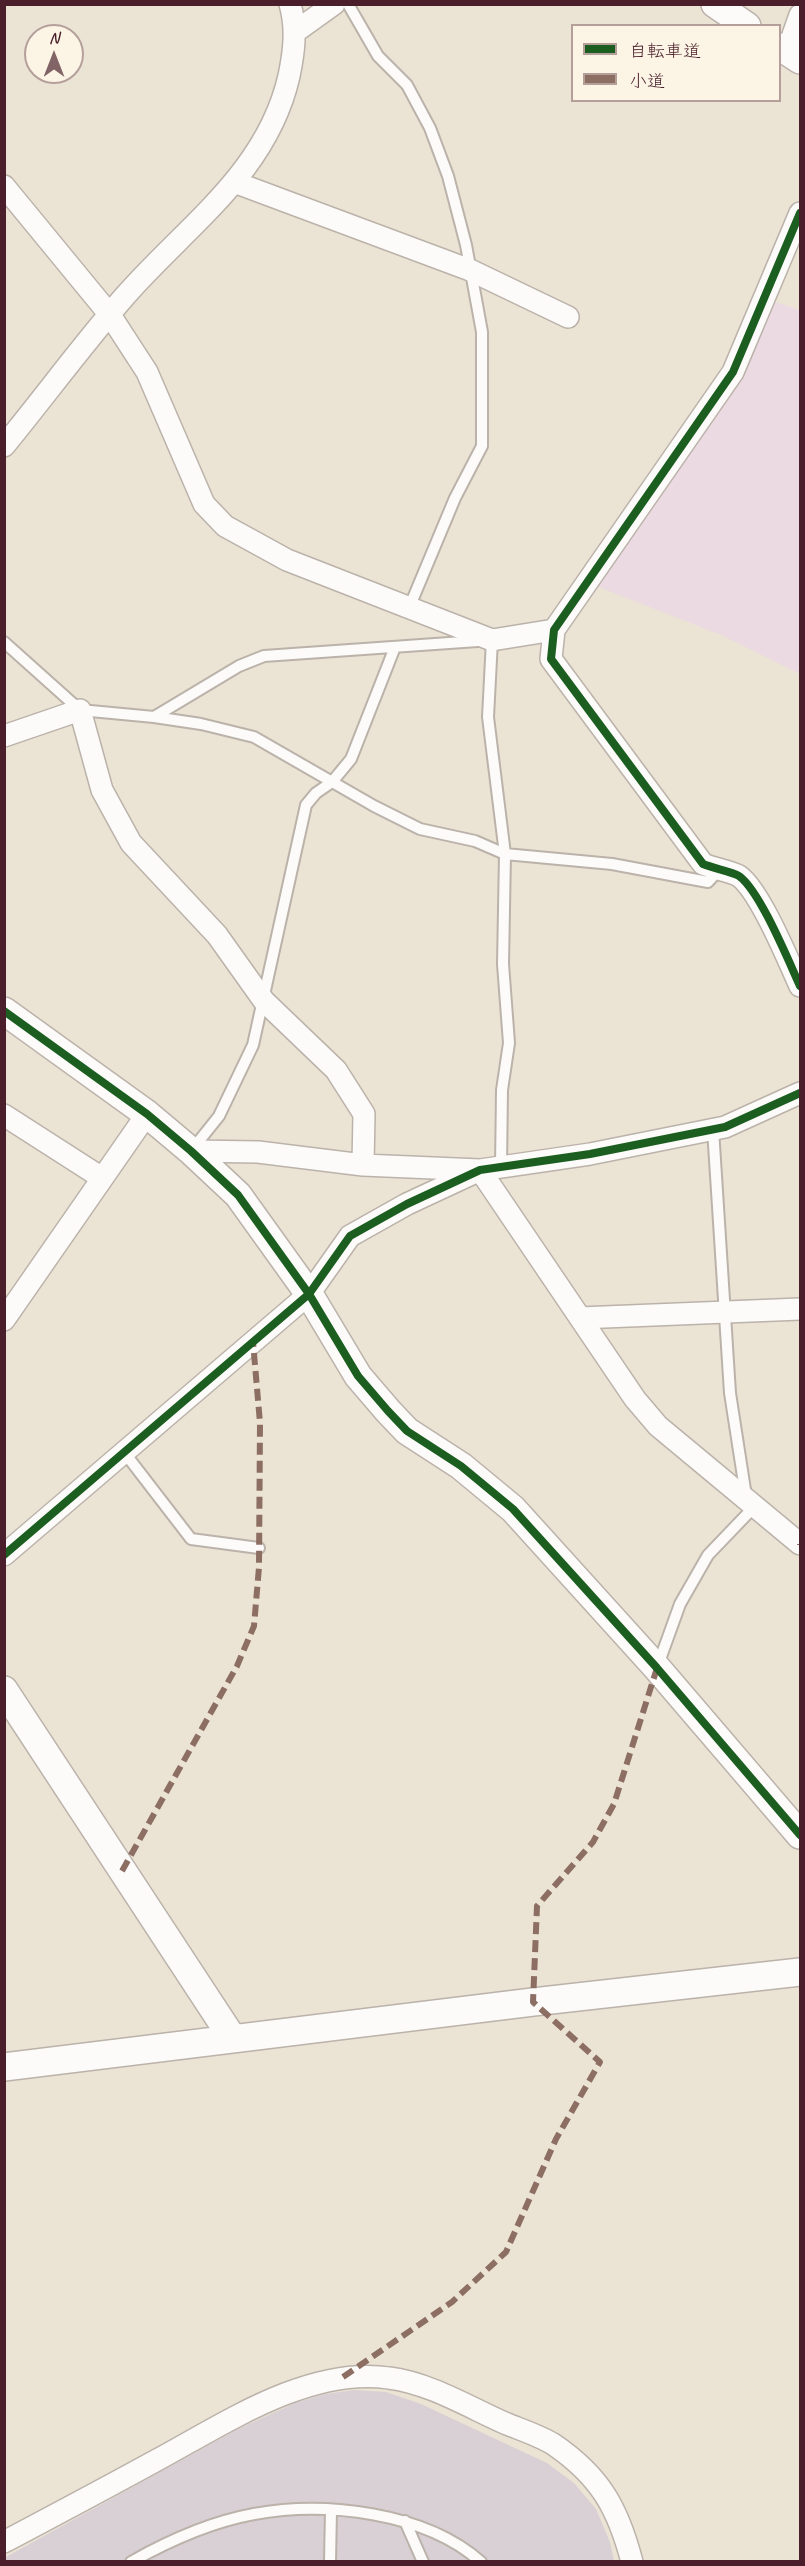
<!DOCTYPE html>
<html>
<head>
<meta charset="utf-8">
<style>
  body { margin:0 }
  #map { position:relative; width:805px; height:2566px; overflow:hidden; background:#ebe4d5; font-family:Caveat,"Klee One",sans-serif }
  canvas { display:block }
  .frame { position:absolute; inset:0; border:6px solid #4a1f2b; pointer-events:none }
  .legend { position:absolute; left:571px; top:24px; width:210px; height:78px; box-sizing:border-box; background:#fcf5e5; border:2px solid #b59f9b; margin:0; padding:8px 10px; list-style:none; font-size:18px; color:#4a1f2b }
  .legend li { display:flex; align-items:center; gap:12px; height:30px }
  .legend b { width:30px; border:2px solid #b59f9b }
  .north { position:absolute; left:24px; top:24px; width:60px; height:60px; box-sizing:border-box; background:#fcf5e5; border:2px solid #b59f9b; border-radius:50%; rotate:0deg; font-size:16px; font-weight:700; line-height:24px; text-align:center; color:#4a1f2b }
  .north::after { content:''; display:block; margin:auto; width:21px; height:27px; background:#826466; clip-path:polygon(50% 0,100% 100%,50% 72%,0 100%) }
</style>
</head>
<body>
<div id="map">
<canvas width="805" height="2566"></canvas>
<div class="frame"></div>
<ul class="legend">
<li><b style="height:8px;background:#1b5e20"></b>自転車道</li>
<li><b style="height:8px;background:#8d6e63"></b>小道</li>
</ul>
<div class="north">N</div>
</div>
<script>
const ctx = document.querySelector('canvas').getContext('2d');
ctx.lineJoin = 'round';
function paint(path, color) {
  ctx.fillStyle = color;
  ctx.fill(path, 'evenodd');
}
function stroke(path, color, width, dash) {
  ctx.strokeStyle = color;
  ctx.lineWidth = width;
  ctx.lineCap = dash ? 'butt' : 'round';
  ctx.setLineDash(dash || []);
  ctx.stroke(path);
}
paint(new Path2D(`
  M775,302L800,310V674L721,635L596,586L737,376Z`), '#ebdae1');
paint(new Path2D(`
  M354,2390L386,2392L421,2404L547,2463L574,2483L596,2509L610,2542L614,2561L5,2562L4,2558L238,2429L295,2403L325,2394Z`), '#d9d0d5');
const service = new Path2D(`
  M348,4L378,56L407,85L430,128L448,176L466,245L482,332V446L455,498L409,608
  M4,642L80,710L154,717L201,724L254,737L374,806L420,829L475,841L505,854L612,864L708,882L718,871
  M154,717L239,666L264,656L492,640L488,717L505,854L503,964L509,1043L502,1090L501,1167
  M713,1129L730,1393L746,1496
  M191,1151L219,1116L253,1045L306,805L316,793L332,782L351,759L395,647
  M124,1452L191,1539L259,1548
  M658,1665L680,1604L708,1555L755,1506
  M405,2521L423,2562
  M131,2562C170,2540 210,2522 254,2514C325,2501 425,2512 481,2562
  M330,2562L331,2510`);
const minor = new Path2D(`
  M295,32L334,4
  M787,52L800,15
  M234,182L470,270L568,317
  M4,186L110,315L147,372L204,504L225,526L287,560L492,640L554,630
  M800,213L733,372L554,630L551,659L703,864C712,868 733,872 739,876C760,891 788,960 800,986
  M4,446C45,396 83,344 125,296C186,226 267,173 289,76C294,52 297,29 290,4
  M4,736L80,710L102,790L131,843L217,935L264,1001L336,1070L364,1114L363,1165
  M4,1115L102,1178
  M191,1151L258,1152L363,1165L480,1170L635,1399L658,1426L800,1544
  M580,1318L800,1309
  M4,1320L147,1114
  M4,1555L309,1294L350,1236L407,1204L480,1170L590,1154L725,1127L800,1093
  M4,2542C55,2515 106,2488 157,2460C224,2424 309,2366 389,2378C430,2383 470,2408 507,2424C522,2430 540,2436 553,2444C600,2476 618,2508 632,2562`);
const tertiary = new Path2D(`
  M715,4L747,26
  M780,47L800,60
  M4,1011L147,1114L191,1151L238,1195L309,1294L358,1376L388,1411L407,1431L461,1466L513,1509L657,1668L800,1835
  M4,1690L233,2039
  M4,2067L533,2002L800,1972`);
stroke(service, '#bbb2aa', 14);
stroke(minor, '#bbb2aa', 24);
stroke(tertiary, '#bbb2aa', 30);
stroke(service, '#fcfbf9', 10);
stroke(minor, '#fcfbf9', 21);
stroke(tertiary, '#fcfbf9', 27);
stroke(new Path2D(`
  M800,1544V1545
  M122,1871L237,1666L254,1626L259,1567L260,1423L253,1342
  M343,2377L452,2302L506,2252L556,2139L600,2062L533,2002L537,1906L593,1842L614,1804L657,1668`), '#8d6e63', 6, [12, 6]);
stroke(new Path2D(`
  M800,213L733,372L554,630L551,659L703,864C712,868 733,872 739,876C760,891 788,960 800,986
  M4,1011L147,1114L191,1151L238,1195L309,1294L358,1376L388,1411L407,1431L461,1466L513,1509L657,1668L800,1835
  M4,1555L309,1294L350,1236L407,1204L480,1170L590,1154L725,1127L800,1093`), '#1b5e20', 8);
</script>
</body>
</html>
